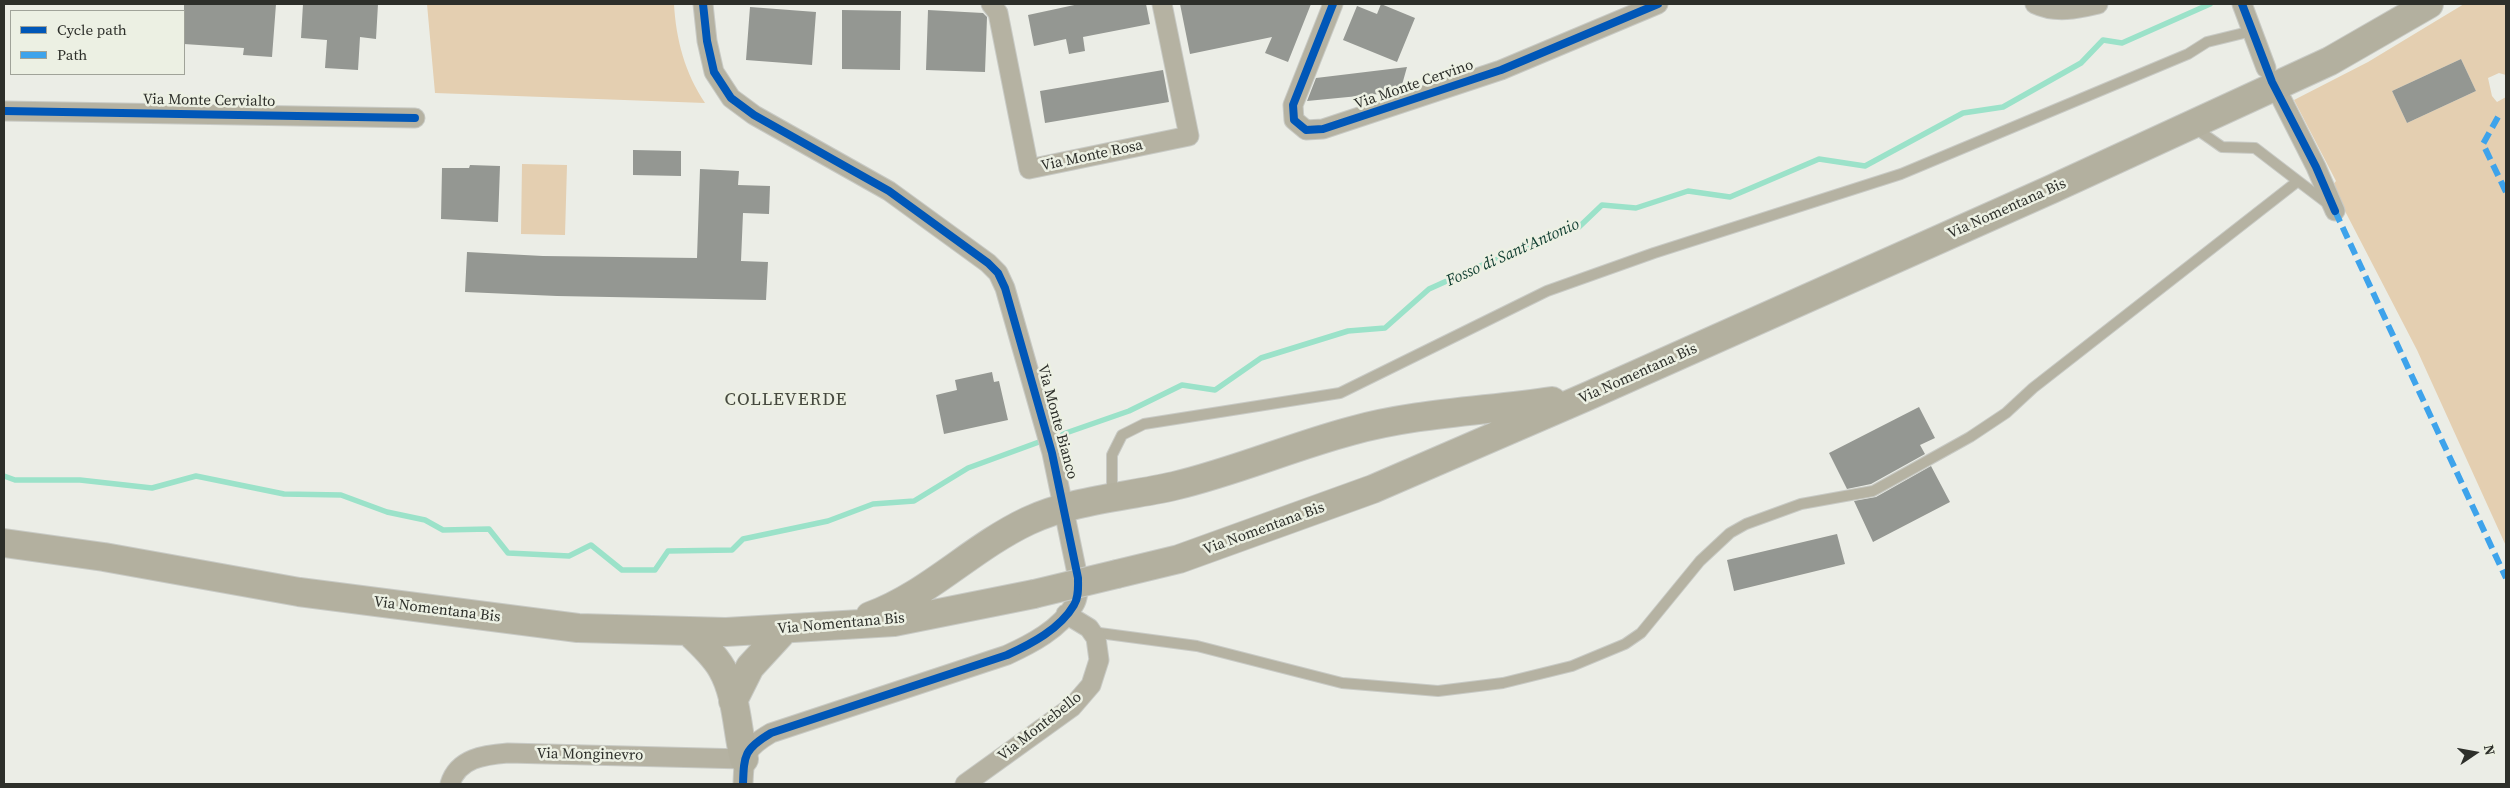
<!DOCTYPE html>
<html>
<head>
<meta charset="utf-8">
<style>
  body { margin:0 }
  #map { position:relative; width:2510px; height:788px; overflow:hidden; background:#ebede6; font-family:"Source Serif 4",serif }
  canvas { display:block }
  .frame { position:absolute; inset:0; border:5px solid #2d2f2a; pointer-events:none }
  .legend { position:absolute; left:10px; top:10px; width:175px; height:65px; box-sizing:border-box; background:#ecf0e3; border:1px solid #a0a399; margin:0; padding:6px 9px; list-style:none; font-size:15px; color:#2d2f2a }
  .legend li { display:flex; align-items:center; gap:10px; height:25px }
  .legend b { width:25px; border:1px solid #a0a399 }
  .north { position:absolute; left:2450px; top:728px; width:50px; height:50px; -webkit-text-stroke:4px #ecf0e3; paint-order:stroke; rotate:78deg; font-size:14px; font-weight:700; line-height:20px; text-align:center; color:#2d2f2a }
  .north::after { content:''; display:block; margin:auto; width:18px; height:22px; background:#2d2f2a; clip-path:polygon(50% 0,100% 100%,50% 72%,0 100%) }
</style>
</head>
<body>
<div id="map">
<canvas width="2510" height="788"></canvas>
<div class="frame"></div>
<ul class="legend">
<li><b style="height:6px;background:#0057b8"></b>Cycle path</li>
<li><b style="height:6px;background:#3ea3eb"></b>Path</li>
</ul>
<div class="north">N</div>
</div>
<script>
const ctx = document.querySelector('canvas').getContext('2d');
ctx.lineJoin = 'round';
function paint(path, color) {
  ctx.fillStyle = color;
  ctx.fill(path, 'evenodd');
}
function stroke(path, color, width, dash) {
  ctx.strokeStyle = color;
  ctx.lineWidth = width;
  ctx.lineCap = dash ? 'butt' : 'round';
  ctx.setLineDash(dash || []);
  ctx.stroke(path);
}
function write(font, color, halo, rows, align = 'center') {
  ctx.font = font + ' "Source Serif 4",serif';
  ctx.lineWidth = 5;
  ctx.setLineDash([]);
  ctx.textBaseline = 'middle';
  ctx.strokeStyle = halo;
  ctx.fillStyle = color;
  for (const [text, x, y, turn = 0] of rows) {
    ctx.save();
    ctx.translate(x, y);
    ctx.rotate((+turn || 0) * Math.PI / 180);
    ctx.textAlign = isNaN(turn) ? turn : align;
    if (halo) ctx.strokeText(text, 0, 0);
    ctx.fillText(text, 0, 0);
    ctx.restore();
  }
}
paint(new Path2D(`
  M427,4H674C676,40 685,73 705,103L435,93Z
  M2464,4H2506V75L2499,73L2488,78L2492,96L2497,102L2506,97V546L2417,350L2332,186L2336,181L2294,100L2368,62ZM2461,59L2476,91L2407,123L2392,91Z
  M522,164L567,165L565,235L521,234Z`), '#e4cfb1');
stroke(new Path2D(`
  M1063,434L1129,411L1182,385L1215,390L1261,358L1348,331L1385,328L1429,289L1480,266L1579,227L1602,205L1636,208L1688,191L1730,197L1819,159L1865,166L1963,113L2003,107L2081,63L2103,40L2122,43L2210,4
  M4,476L15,480H80L152,488L196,476L284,494L341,495L387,512L425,520L443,530L489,529L508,553L569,556L591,545L622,570H655L668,551L732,550L743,539L828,521L873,504L914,501L968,468L1039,442`), '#9be2c9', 5.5);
paint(new Path2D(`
  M184,4H276L272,57L243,55L244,48L184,44Z
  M303,4H378L376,39L360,37L358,70L325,68L327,40L301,38Z
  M1079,4H1146L1150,24L1083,37L1085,51L1069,54L1066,39L1034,46L1028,15Z
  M1180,4H1311L1288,62L1265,53L1272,37L1190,54Z
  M1381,4L1415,18L1397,62L1343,40L1357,6L1377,14Z
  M750,7L816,12L812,65L746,60Z
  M842,10L901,11L900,70L842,69Z
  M928,10L983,13L987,17L985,72L926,70Z
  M2461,59L2476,91L2407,123L2392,91Z
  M1407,67L1400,92L1307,101L1316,78Z
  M1163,70L1169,102L1045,123L1040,91Z
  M633,150L681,151V176L633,175Z
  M470,165L500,166L498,222L441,219L442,168H469Z
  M700,169L739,171L738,185L770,186L769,214L743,213L741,261L768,262L766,300L557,296L465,292L467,252L543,256L697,258Z
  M992,372L994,382L999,381L1008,420L944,434L936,395L957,390L955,380Z
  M1919,407L1935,438L1920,445L1925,454L1871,484L1847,489L1829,453Z
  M1931,466L1950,502L1873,542L1854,501L1876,497Z
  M1837,534L1845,564L1734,591L1727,560Z`), '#949792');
const service = new Path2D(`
  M2202,133L2222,147L2255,148L2298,181
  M1112,497V455L1122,435L1144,424L1340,393L1547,291L1654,253L1901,174L2188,54L2207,42L2252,31
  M1092,632L1197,646L1342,683L1438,691L1503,683L1572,666L1625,644L1641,633L1700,561L1730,533L1746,524L1801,504L1873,491L1970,437L2006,413L2033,388L2298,181L2327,203`);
const minor = new Path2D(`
  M703,4L707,41L714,72L731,98L754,115L889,191L988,263L998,273L1005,288L1052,453L1078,578C1078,587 1079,597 1074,605C1060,629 1031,644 1007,655L771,733C744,749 744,755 743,784
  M991,4L998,13L1029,169L1189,136L1162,4
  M1333,4L1293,105L1294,120L1306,130L1323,129L1501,70L1658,4
  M2035,4C2056,14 2077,9 2098,4
  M2242,4L2266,68
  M2282,100L2316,167L2335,211
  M4,111L415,118
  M450,784C458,758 484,755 508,753L744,759
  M965,784L1072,707L1091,685L1099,660L1096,638L1089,628L1066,614`);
const secondary = new Path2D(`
  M4,543L104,557L299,592L578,628L726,632L894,622L1034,594
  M1117,574L1179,559L1373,489L1588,396L2052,189L2330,61L2429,4
  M870,616C928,595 971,548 1028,521C1073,500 1126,497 1174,486C1234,472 1291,447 1351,431C1415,413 1485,411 1552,401
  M689,632C701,643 714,655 722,669C737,695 737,730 744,759
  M733,701L750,667L785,629`);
stroke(service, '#c8cac5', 12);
stroke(minor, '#c8cac5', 21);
stroke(secondary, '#c8cac5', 30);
stroke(service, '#b5b2a2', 10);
stroke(minor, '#b5b2a2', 19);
stroke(secondary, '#b3b09f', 28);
const secondaryBridge = new Path2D(`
  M1034,594L1117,574`);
stroke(secondaryBridge, '#c8cac5', 30, []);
stroke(secondaryBridge, '#b3b09f', 28);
stroke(new Path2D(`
  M2498,117L2483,144L2506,192
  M2335,211L2506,578`), '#3ea3eb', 6, [12, 6]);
stroke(new Path2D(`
  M703,4L707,41L714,72L731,98L754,115L889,191L988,263L998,273L1005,288L1052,453L1078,578C1078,587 1079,597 1074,605C1060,629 1031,644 1007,655L771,733C744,749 744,755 743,784
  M1333,4L1293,105L1294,120L1306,130L1323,129L1501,70L1658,4
  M2242,4L2272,82L2316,167L2335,211
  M4,111L415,118`), '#0057b8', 8);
write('15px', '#2d2f2a', '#ecf0e3', [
  ["Via Monte Cervino",1414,85,-19],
  ["Via Monte Cervialto",209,101,1],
  ["Via Monte Rosa",1092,156,-12],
  ["Via Nomentana Bis",2007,209,-24],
  ["Via Nomentana Bis",1638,374,-24],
  ["Via Monte Bianco",1057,422,75],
  ["Via Nomentana Bis",1264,529,-20],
  ["Via Nomentana Bis",437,610,7],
  ["Via Nomentana Bis",841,624,-5],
  ["Via Montebello",1040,727,-38],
  ["Via Monginevro",590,755,1]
]);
write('italic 16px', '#0e3c2f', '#ecf0e3', [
  ["Fosso di Sant'Antonio",1513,253,-24]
]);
ctx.letterSpacing = '1px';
write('18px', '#45493e', '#ecf0e3', [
  ["COLLEVERDE",786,400]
]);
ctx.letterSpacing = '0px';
</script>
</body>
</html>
